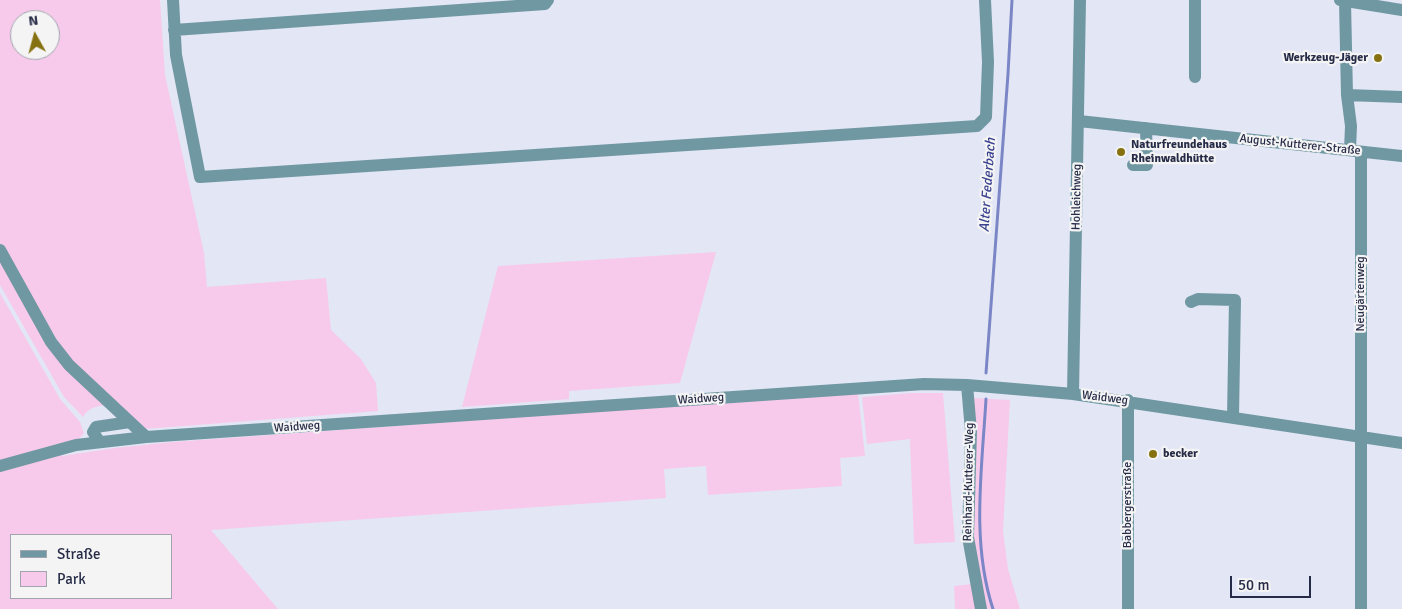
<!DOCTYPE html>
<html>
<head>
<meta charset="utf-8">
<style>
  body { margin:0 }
  #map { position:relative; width:1402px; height:609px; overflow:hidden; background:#e3e6f5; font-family:Signika,sans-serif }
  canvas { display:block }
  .legend { position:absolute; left:10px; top:534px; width:162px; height:65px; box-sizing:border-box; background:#f4f4f4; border:1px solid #a2a4af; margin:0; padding:6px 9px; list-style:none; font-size:15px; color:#262b47 }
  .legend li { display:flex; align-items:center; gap:10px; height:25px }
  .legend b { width:25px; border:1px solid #a2a4af }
  .north { position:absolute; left:10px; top:10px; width:50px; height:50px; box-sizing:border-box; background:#f4f4f4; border:1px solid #a2a4af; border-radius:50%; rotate:353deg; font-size:14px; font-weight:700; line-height:20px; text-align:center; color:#262b47 }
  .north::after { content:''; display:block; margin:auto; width:18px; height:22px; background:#867111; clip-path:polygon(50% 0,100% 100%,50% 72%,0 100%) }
  .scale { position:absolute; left:1230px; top:576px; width:81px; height:22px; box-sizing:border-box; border:2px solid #262b47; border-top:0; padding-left:6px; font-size:15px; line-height:18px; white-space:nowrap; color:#262b47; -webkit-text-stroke:4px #f4f4f4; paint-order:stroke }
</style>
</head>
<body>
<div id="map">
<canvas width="1402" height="609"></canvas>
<ul class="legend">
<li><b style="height:6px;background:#7098a2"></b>Straße</li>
<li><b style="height:14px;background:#f7caeb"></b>Park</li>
</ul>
<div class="north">N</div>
<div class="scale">50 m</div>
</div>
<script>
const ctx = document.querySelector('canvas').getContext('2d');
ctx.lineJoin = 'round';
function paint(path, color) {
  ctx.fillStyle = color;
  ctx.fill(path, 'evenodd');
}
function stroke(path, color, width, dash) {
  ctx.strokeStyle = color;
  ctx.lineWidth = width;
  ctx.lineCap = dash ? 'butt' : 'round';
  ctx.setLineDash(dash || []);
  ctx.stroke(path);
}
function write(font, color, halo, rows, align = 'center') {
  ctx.font = font + ' Signika,sans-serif';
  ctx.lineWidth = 4.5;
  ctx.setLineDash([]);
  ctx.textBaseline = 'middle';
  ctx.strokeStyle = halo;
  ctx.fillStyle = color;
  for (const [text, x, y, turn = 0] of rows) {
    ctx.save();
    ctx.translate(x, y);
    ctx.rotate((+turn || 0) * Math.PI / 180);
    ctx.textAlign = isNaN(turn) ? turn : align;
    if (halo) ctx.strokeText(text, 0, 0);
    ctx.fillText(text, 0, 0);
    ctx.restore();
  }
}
paint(new Path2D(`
  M0,0H160L165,75L204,253L207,287L326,278L331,330L361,359L376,383L378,411L144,429L71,363L0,246ZM20,20H50V50H20Z
  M716,252L680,383L569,391V399L462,407L498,266Z
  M0,255L50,343L111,405C98,406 90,406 83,417L64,397L0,285Z
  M0,293L60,399L80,422L84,433L79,439L60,445L62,456L115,448L172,442L858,393L865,456L840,458L842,486L708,495L706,466L664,469L666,498L211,530L278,609H0ZM11,535H171V598H11Z
  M912,393H943L955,542L914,544L910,439L867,444L862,397Z
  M972,398L1010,400L1003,531L1008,569L1020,609H986L974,559Z
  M972,584L978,609H955L954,586Z`), '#f7caeb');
stroke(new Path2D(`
  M986,373L1008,74L1012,0
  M986,399C982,469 971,542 993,609`), '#7b86c6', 3);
stroke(new Path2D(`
  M173,0L176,55L200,177L977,126L986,117L988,62L985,0
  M1340,0L1402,10
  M1345,1L1347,95L1351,126L1350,150
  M174,30L545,4L548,0
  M1195,77V0
  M1347,95L1402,97
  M1079,121L1402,156
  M1361,152V609
  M1133,165H1147L1146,128
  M0,250L51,342L69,365L146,437
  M1191,302L1198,299L1235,300L1233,417
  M967,385L971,431L968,537L981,609
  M1073,394L1080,0
  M1128,400V609
  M99,441L93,432L96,427L130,422
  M0,466L76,445L146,437L924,384L967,385L1073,394L1402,443`), '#7098a2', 12);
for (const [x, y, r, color] of [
  [1378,58,5,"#867111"],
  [1121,152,5,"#867111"],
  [1153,454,5,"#867111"]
]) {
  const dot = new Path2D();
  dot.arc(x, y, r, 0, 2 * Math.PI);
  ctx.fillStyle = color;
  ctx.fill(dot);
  stroke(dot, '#f4f4f4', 2);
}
write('bold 12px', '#262b47', '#f4f4f4', [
  ["Werkzeug-Jäger",1368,58,"right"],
  ["Naturfreundehaus",1131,145],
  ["Rheinwaldhütte",1131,159],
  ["becker",1163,454]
], 'left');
write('12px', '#262b47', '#f4f4f4', [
  ["August-Kutterer-Straße",1300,145,6],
  ["Hohleichweg",1077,197,-89],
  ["Neugärtenweg",1361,294,-90],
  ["Waidweg",1105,398,7],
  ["Waidweg",701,399,-4],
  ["Waidweg",297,427,-4],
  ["Reinhard-Kutterer-Weg",969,482,-89],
  ["Babbergerstraße",1128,505,-90]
]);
write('italic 14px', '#3a428f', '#f4f4f4', [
  ["Alter Federbach",988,185,-86]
]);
</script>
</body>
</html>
